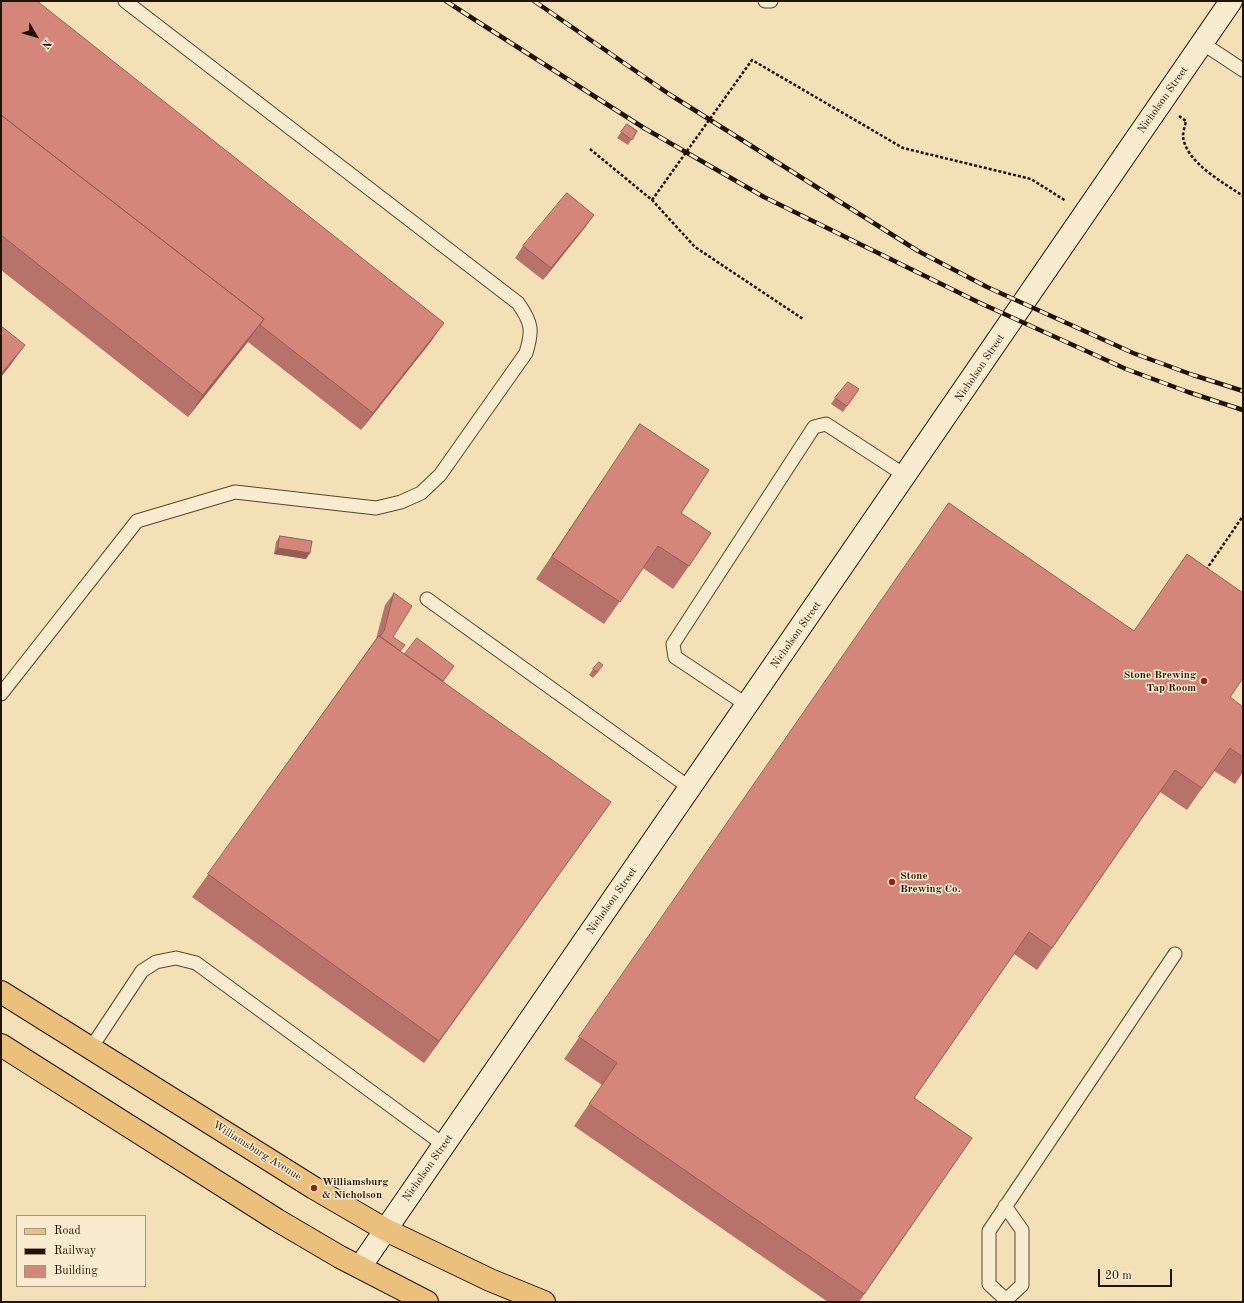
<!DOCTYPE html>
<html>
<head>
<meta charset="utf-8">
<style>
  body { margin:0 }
  #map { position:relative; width:1244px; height:1303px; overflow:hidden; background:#f4e0b7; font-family:"Old Standard TT",serif }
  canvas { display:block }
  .frame { position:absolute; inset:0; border:2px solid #221202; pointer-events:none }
  .legend { position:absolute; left:16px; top:1215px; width:130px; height:72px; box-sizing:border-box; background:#f8ebd0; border:1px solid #a2947e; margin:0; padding:5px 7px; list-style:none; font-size:12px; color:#221202 }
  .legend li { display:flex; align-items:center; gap:8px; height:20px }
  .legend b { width:20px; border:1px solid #a2947e }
  .north { position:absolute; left:16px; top:16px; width:40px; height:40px; -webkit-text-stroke:3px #f8ebd0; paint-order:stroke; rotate:128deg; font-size:11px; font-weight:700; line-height:16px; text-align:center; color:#221202 }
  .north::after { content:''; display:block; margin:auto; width:14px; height:18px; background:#221202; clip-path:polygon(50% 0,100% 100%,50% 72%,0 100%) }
  .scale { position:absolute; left:1098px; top:1269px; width:74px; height:18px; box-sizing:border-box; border:2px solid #221202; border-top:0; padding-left:5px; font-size:12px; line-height:14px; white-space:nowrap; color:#221202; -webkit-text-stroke:3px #f8ebd0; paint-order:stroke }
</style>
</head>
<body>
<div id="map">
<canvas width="1244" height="1303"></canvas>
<div class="frame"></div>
<ul class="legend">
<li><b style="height:5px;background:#eac07c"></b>Road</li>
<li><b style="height:5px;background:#221202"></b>Railway</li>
<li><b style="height:11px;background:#d5867a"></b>Building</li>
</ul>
<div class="north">N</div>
<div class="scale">20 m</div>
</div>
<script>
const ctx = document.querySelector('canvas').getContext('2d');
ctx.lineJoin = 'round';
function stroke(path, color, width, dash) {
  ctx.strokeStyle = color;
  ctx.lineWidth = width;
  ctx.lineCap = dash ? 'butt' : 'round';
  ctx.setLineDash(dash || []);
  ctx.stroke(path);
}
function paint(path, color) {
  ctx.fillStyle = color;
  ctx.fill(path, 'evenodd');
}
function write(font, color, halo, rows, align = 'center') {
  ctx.font = font + ' "Old Standard TT",serif';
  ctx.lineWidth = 3;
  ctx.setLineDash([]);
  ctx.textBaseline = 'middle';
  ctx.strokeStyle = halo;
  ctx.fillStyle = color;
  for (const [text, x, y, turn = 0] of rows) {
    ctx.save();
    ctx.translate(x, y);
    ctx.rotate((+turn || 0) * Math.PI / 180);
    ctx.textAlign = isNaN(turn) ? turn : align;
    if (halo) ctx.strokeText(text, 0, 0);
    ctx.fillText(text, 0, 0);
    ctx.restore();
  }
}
const service = new Path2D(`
  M765,1H771
  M1202,43L1243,70
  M427,599L690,788
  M1,694L137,521L235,492L376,508L401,502L421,493L440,475L526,353C533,330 532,323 518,303L125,1
  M747,705L675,657L673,644L814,427L826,424L906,476
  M91,1048L142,971L156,962L176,958L196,963L444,1145
  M1005,1206L1022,1230V1285L1006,1300
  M1006,1302V1300L989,1284V1231L1175,954`);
const secondary = new Path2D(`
  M360,1267L1231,1`);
const primary = new Path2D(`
  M1,992L314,1188L386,1230L490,1280L544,1302
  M1,1045L277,1220L340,1257L427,1302`);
stroke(service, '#56462f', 15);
stroke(secondary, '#221202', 24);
stroke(primary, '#221202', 24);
stroke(new Path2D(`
  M1179,116L1186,121C1185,126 1183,132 1183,136C1185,162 1224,183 1243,196
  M590,149L652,200L695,247L803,319
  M652,200L752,60L903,148L1031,179L1066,201
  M1206,570L1243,516`), '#221202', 2.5, [3, 2]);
stroke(service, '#f8ebd0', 13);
stroke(secondary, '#f8ebd0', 22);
stroke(primary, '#eac07c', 22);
const rail = new Path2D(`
  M446,1L472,18L644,128L764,197L980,303L1126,369L1188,392L1243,410
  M534,1L669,94L918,251L987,287L1133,353L1193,375L1243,391`);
stroke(rail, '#221202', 4.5);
stroke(rail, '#f8ebd0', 3, [9]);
paint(new Path2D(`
  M1,1L432,340L361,430L248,342L188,417L1,270Z
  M627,124L637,131L628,145L617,138Z
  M594,215L586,226L543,280L515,258L523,246Z
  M859,389L843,412L831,404L835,398Z
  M640,424L681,513L689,566L673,589L643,568L604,624L536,579L625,447Z
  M949,503L1243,707V772L1235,784L1214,771L1187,810L1160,792L1037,970L1014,954L914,1098L972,1138L859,1302H828L574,1126L602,1085L564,1059Z
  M280,536L306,559L274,554L276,542Z
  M394,593L393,637L400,651L443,681L595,824L424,1063L192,897L376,639L385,605Z
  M593,669L599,671L593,678L589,675Z`), '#b77369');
paint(new Path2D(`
  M594,215L586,226L543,280L551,268Z
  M264,319L248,341L188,417L203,395Z
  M444,323L432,340L361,430L373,413Z
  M25,345L9,367L1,377V374Z
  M278,548L310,553L306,559L274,554Z
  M611,802L595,824L424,1063L439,1041Z`), '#955e55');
const building = new Path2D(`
  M1,1H37L444,323L373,413L260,325L264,319L1,115Z
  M1,115L264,319L203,395L1,235Z
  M627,124L637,131L632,140L621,132Z
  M567,193L594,215L551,268L523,246Z
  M1,326L25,345L1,374Z
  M848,382L859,389L847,406L835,398Z
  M640,424L709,470L681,513L711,533L689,566L658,546L620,602L552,557Z
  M949,503L1134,631L1187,554L1243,593V678L1230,697L1243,707V757L1230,748L1202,788L1175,770L1052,948L1029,932L914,1098L972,1138L864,1294L589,1104L617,1063L579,1037Z
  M280,536L312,541L310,553L278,548Z
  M394,593L412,606L393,637L405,645L400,651L380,636L384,631Z
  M379,636L611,802L439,1041L208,874Z
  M417,638L454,666L443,681L405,654Z
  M599,662L603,665L597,672L593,669Z`);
paint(building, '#d5867a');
stroke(building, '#955e55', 1);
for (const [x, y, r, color] of [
  [1204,681,4,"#8f2418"],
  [892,882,4,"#8f2418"],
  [314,1188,4,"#8f2418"]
]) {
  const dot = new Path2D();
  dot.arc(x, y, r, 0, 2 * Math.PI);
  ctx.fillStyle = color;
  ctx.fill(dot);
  stroke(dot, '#f8ebd0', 1.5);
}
write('11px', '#221202', '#f8ebd0', [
  ["Nicholson Street",1163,100,-55],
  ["Nicholson Street",980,368,-56],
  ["Nicholson Street",796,635,-55],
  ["Nicholson Street",612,901,-55],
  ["Williamsburg Avenue",257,1151,32],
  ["Nicholson Street",428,1168,-55]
]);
write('bold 11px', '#221202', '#f8ebd0', [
  ["Stone Brewing",1196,675,"right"],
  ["Tap Room",1196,688,"right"],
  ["Stone",900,876],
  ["Brewing Co.",900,889],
  ["Williamsburg",322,1182],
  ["& Nicholson",322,1195]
], 'left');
</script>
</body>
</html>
